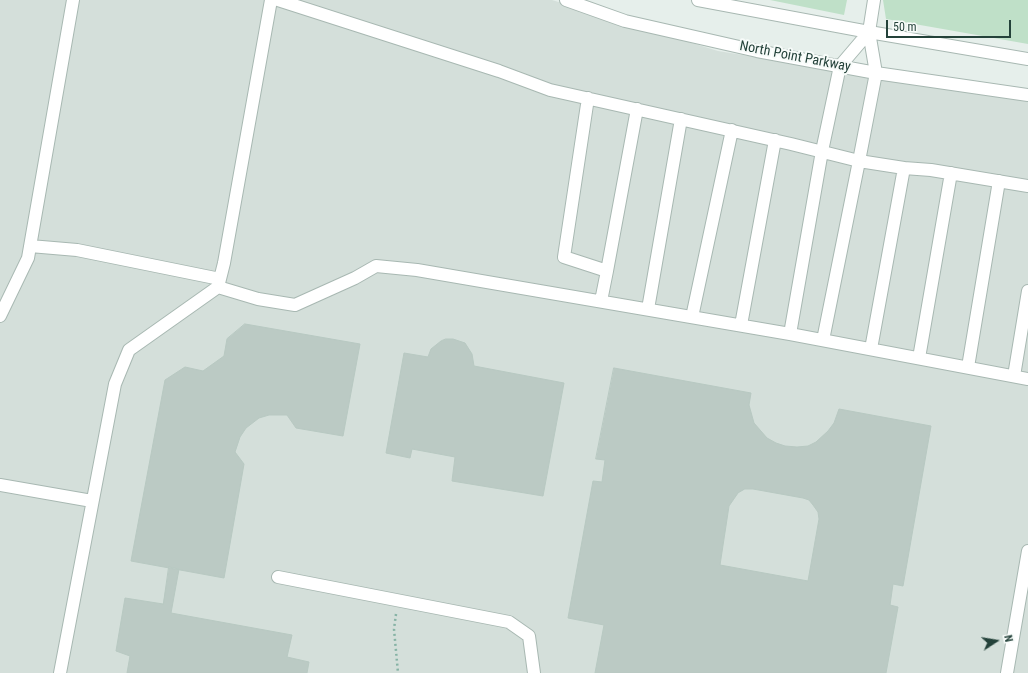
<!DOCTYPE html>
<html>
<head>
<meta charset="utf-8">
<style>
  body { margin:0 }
  #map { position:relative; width:1028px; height:673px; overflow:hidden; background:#e6efeb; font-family:"Roboto Condensed",sans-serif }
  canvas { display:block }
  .north { position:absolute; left:976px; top:621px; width:40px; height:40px; -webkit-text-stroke:3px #f7fbf9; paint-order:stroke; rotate:78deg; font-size:11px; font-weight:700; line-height:16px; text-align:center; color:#24423a }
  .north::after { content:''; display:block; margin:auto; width:14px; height:18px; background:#24423a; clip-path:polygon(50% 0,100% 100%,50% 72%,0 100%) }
  .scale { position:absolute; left:886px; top:20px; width:125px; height:18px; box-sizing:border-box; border:2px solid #24423a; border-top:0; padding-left:5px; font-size:12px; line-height:14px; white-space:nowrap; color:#24423a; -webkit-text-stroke:3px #f7fbf9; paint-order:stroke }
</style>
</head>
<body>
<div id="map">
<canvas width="1028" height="673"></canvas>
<div class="north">N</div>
<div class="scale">50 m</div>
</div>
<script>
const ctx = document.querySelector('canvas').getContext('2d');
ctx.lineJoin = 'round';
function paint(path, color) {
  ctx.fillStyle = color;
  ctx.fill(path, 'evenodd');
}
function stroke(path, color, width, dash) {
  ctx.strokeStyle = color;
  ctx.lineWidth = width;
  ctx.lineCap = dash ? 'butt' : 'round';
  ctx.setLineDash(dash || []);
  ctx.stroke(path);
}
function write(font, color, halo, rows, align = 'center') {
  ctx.font = font + ' "Roboto Condensed",sans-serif';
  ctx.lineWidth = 4;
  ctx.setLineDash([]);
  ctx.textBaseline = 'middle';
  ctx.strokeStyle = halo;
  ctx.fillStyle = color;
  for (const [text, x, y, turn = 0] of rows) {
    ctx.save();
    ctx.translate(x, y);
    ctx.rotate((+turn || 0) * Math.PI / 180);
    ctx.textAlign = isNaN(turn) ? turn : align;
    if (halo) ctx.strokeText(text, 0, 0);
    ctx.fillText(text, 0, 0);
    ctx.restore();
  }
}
paint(new Path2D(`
  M0,0H552L718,51L1028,101V673H0Z`), '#d4dfda');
paint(new Path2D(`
  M770,0H847L844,15Z
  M883,0H1028V44L886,19Z`), '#bfe0c8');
const building = new Path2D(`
  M245,324L360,344L343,436L296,428L287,415H269L259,418L246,428L240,437L235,452L244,464L224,578L131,561L165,380L185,367L203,371L224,356L227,339Z
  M446,339H453L465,343L472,354L474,366L564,383L543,496L452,481L455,457L412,449L410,458L386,453L404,353L428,357L431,349L441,341Z
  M614,368L751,393L749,405L754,423L767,438L776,443L785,446L797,447L808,446L816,442L828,431L834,423L839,409L931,426L903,586L893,584L890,605L898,607L886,673H595L604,625L568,618L593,481L602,482L605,460L596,459ZM745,489H753L803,498L809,500L813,505L818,512L819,519L808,581L720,565L729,506L738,493Z
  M169,567L179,569L171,613L292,635L287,657L309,662L307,673H127L130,656L116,651L125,598L163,604Z`);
paint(building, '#bbcac4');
stroke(building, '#b8c9c2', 1);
const minor = new Path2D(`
  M278,0L499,71L550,90L791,144L859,161L904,168L931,170L1028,186
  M566,0L625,21L757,51L876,73L1028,95
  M698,0L869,32L1028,59
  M588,98L564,257L607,271L601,301
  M30,246L77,250L220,279
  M607,271L637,109
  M218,287L258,299L295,305L355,278L376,266L417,270L790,334L1028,379
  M648,309L681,119
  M0,316L28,258L73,0
  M692,317L732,130
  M741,325L775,140
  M790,334L822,151L840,66L869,32
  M823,340L859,161L876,73L869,32L874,0
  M871,349L904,168
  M919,358L951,173
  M968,367L999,181
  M1014,376L1028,291
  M0,485L92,501
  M278,577L509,622L529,636L534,673
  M60,673L115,384L129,350L218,287L224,263L271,0
  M1007,673L1028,551`);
stroke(minor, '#a8b8b2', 14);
stroke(new Path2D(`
  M396,614L394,629L398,673`), '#86b3a5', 2.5, [2, 3]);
stroke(minor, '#fff', 12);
write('14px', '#24423a', '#f7fbf9', [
  ["North Point Parkway",795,57,11]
]);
</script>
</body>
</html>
